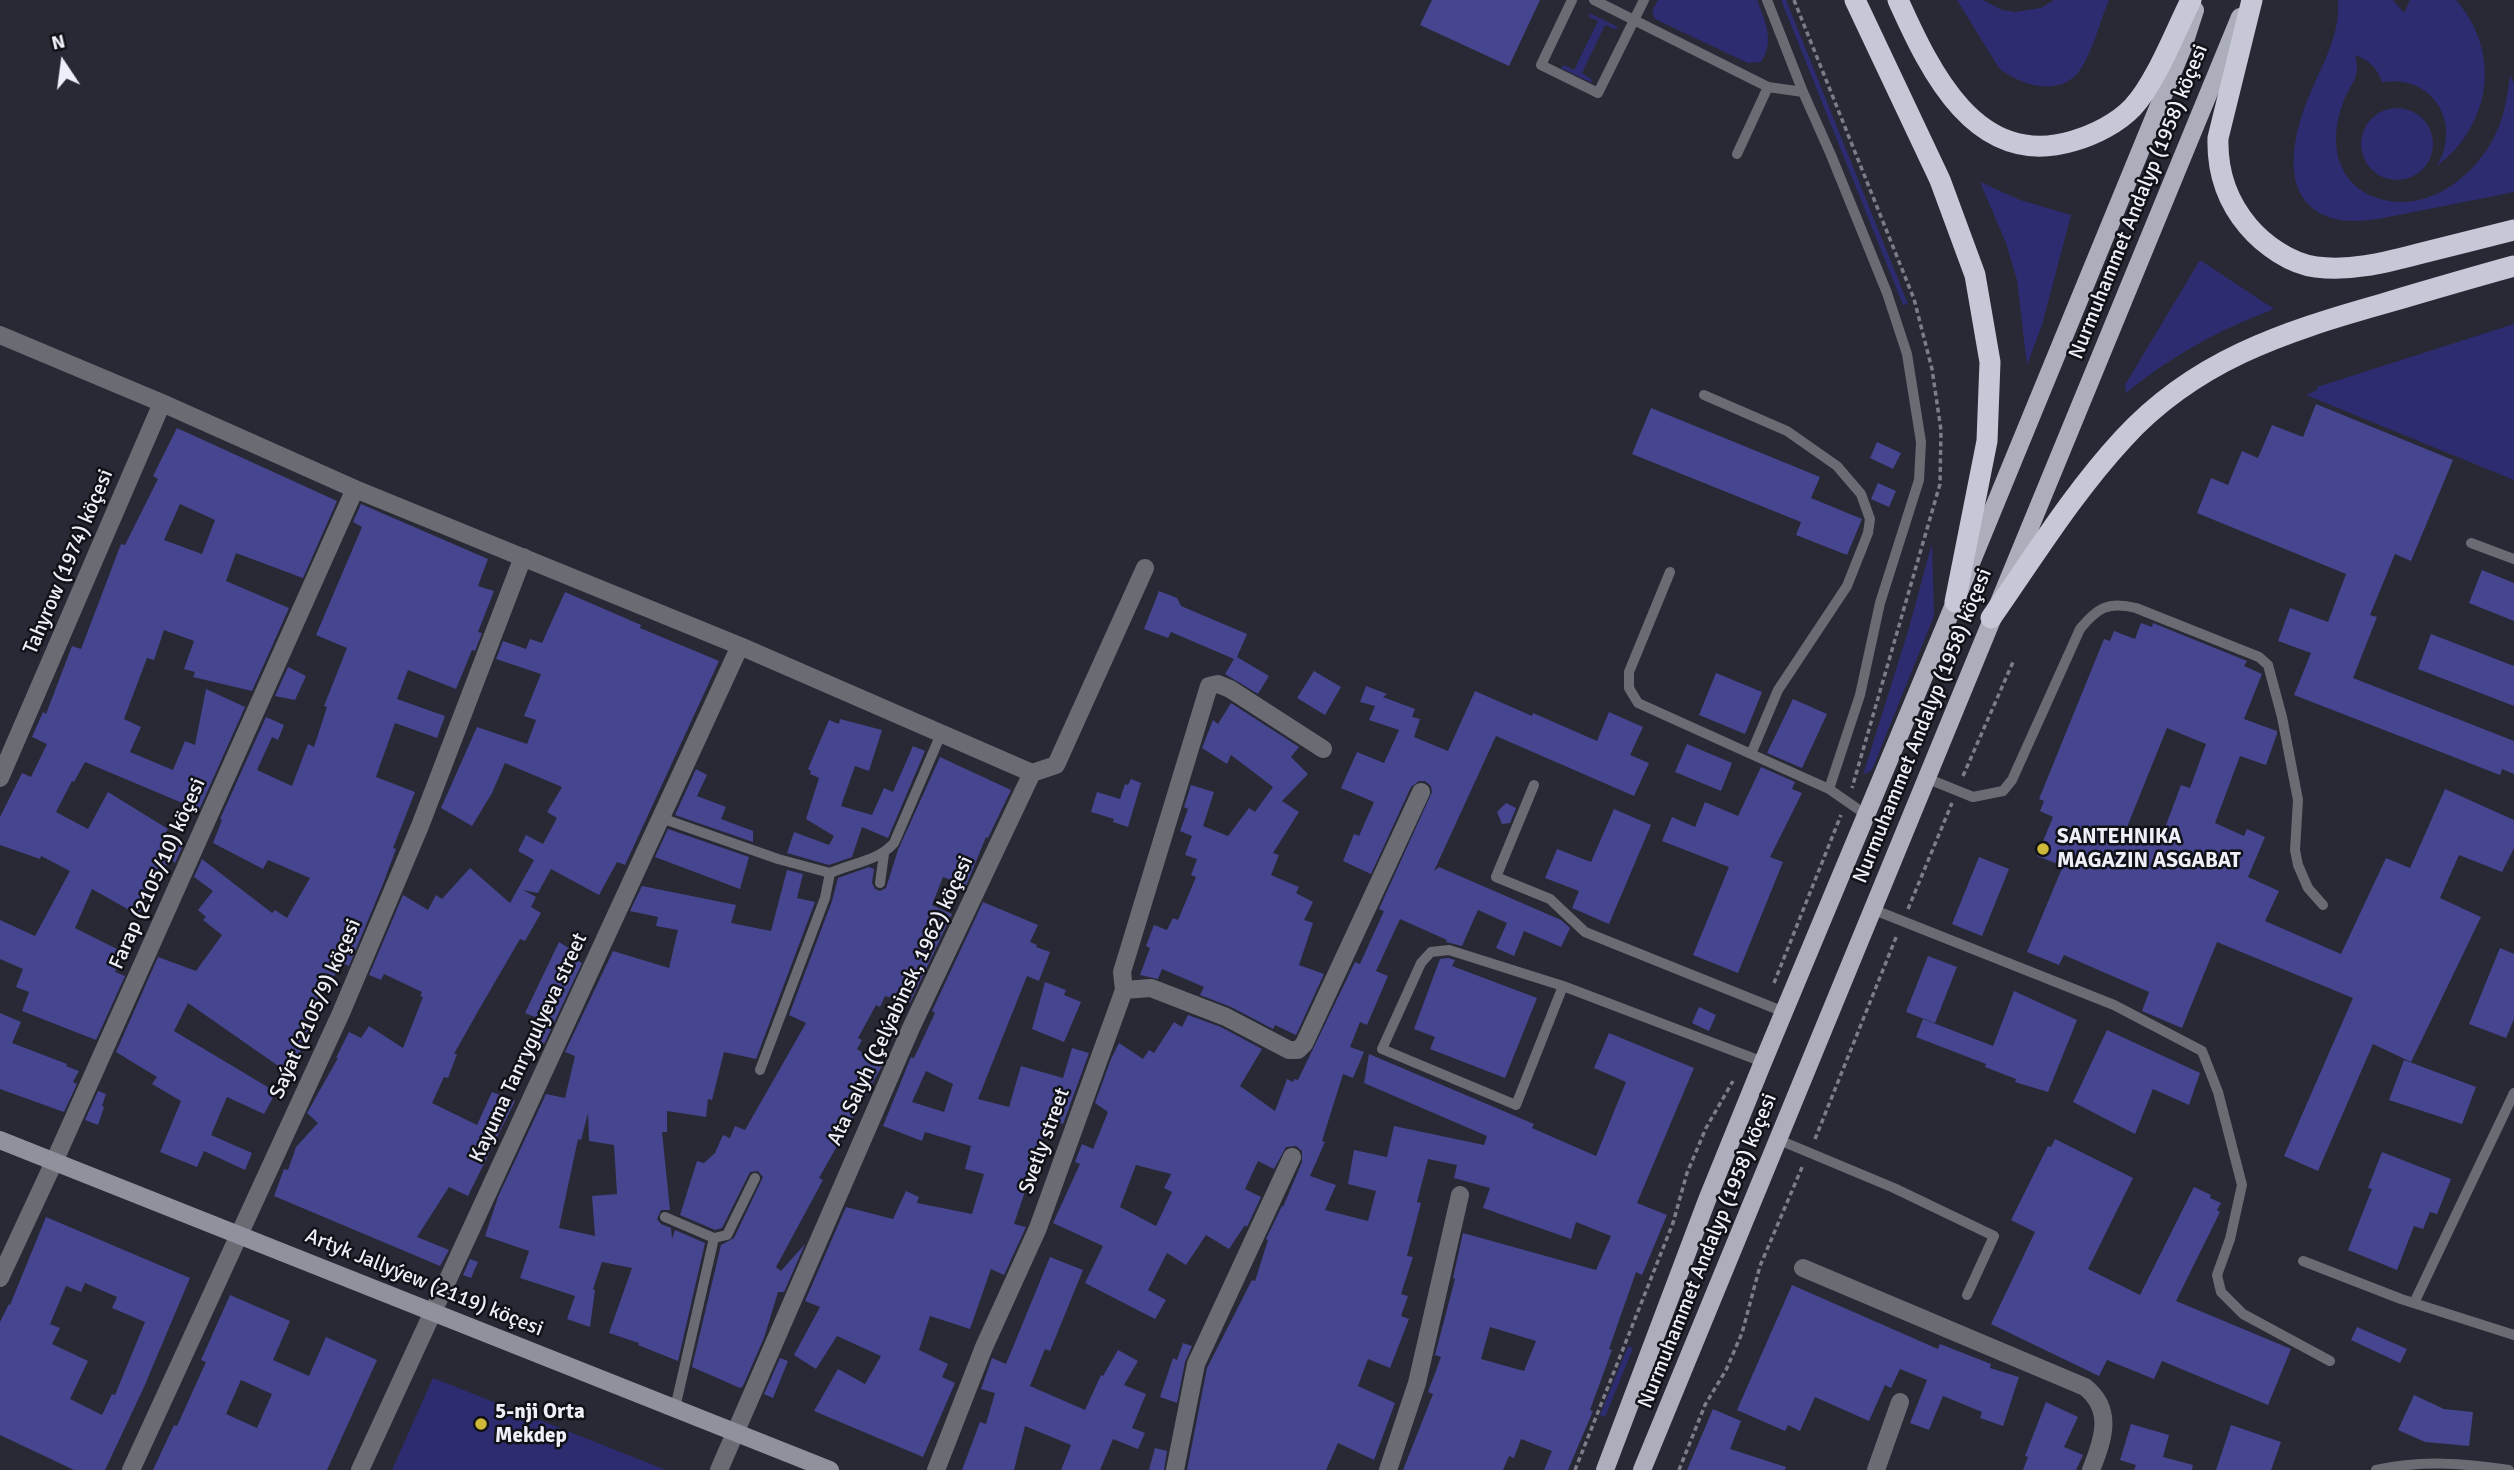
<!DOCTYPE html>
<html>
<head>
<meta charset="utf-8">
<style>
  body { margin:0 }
  #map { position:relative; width:2514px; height:1470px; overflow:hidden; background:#282935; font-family:Signika,sans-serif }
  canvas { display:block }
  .north { position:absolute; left:28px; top:28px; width:70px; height:70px; -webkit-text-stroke:5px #111218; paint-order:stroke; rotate:347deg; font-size:19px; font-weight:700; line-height:28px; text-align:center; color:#eeeff8 }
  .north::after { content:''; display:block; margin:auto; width:24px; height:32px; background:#eeeff8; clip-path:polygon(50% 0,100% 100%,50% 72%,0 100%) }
</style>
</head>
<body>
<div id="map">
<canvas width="2514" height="1470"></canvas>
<div class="north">N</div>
</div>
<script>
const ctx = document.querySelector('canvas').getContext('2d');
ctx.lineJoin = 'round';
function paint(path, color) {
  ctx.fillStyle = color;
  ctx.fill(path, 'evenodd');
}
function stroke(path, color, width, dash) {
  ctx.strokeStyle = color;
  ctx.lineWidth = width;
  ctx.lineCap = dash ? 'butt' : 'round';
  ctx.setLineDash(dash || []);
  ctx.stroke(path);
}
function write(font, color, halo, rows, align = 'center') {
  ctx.font = font + ' Signika,sans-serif';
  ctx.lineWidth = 5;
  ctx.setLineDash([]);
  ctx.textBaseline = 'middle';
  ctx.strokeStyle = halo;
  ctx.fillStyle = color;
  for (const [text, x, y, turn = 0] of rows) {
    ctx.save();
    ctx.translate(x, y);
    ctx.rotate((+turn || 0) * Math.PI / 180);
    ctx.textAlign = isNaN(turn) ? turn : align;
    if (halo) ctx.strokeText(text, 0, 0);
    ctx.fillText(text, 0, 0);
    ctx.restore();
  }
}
paint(new Path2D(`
  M1658,0H1757C1765,21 1775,41 1761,62L1748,63L1655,19L1652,11Z
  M1781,0H1786L1908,304L1903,305Z
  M1957,0H1983L2002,10L2015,12L2041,8L2054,0H2109C2100,21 2094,47 2082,67C2064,98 2022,87 1999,68Z
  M2338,0H2393L2404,13L2410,0H2456C2502,53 2491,125 2437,166C2462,124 2434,74 2382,82C2377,68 2369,60 2355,55C2361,77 2352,81 2344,100C2336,120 2332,147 2342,167C2348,182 2361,193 2377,198C2421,213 2466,184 2489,146C2503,124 2507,101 2510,75L2514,84V192C2481,199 2447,205 2414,212C2391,216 2364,224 2340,220C2279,208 2290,144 2307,101C2320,68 2341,36 2338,0Z
  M1589,13L1618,27L1615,29L1605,25L1582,73L1591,79L1592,83L1561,68L1564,65L1574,70L1598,21L1589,17Z
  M2361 144a36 36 0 1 1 72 0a36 36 0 1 1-72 0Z
  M1980,182L2020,200L2071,215L2042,325L2027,365L2017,280L2006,243Z
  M2200,260L2274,309C2215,332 2176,353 2126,393L2125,385Z
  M2514,324V480L2306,395L2317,390V387Z
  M1932,543L1934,616L1872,770L1863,775L1909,628Z
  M1628,1346L1633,1348L1605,1417L1600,1415Z
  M433,1378L666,1470H392Z`), '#2e2c71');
paint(new Path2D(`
  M1432,0H1540L1509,66L1420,25Z
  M2316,404L2453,460L2411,561L2395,554L2370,615L2377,617L2353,678L2514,741V774L2502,769L2500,775L2294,695L2311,653L2278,641L2290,608L2328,622L2346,574L2197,513L2211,478L2228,485L2242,451L2258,458L2272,425L2303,437Z
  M1651,408L1820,477L1811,498L1862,519L1847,555L1796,535L1801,522L1632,454Z
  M177,428L337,501L303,578L236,553L226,581L289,608L252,691L193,677L195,672L184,669L194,641L164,630L154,660L147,658L124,719L141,727L130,752L173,770L185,741L195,745L206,689L245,707L199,810L85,762L74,782L72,781L56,812L88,829L108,792L168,829L166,832L183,845L175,863L170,859L138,915L92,889L75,928L125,953L115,972L125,976L96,1040L22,1011L29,992L16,987L23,969L0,959V920L35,936L70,871L41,856L40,859L0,845V817L22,773L31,777L47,744L32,737L43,712L46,714L72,646L81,649L121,544L125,545L158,479L153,476ZM180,504L215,520L202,554L164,540Z
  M1877,442L1901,453L1893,469L1870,458Z
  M1878,483L1896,491L1889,507L1871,499Z
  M361,504L488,559L478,586L494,591L478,632L482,633L475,651L472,650L456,689L408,670L397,699L445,716L437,738L395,723L376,777L415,792L393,848L396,849L383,884L349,966L343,963L314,1006L320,1008L298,1057L296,1056L287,1072L188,1003L174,1031L276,1092L264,1114L227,1097L211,1135L252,1153L245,1170L204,1151L197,1167L160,1152L181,1101L152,1084L157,1077L116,1052L158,957L196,971L222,935L203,920L206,917L198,910L213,891L194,877L202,859L272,913L275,910L287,918L310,878L268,860L263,869L213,843L222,820L220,819L266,717L284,725L278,740L272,737L257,770L292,786L308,744L314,747L327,707L324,706L347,648L316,635L362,527L353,522Z
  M2482,570L2514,583V621L2469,603Z
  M1159,591L1177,598L1181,606L1247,634L1237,657L1269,676L1258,694L1225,674L1234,659L1171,632L1168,638L1144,629Z
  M565,592L641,625L640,628L719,661L625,865L617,862L599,895L551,869L538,893L523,890L536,897L531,907L541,913L525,941L520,939L477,1013L454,1054H457L448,1078L444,1077L432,1103L477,1125L492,1092L515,1101L468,1196L449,1187L417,1237L449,1250L440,1266L274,1196L284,1169L288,1170L296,1147L318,1123L307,1113L338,1058H336L349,1032L361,1038L369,1026L403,1048L423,997L420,996L422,992L384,974L381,980L369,975L403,895L428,910L436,895L442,899L470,868L510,903L534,860L518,851L526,835L543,844L557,818L547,812L562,787L505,763L492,793L472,826L441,808L477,727L527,744L536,720L524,716L541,674L496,659L503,641L526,649L530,639L542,643Z
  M2141,623L2152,627L2153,623L2247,661L2244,666L2262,674L2244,719L2277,731V734L2266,765L2240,756L2215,823L2244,836L2247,829L2265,837L2248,877L2279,891L2265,921L2341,954L2386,858L2410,868L2445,789L2514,820V848L2502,872L2459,855L2440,898L2481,917L2411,1062L2373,1044L2318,1171L2284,1156L2353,998L2217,942L2182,1028L2142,1011L2149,992L2064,955L2059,965L2027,952L2063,866L2037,856L2053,817L2040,811L2044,801L2039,799L2104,639L2110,641L2114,631L2135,639ZM2167,728L2206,744L2190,788L2181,785L2160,841L2127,827Z
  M2431,634L2514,666V706L2418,669Z
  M288,667L306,676L295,700L275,696Z
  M1314,671L1341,687L1325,715L1297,698Z
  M1716,673L1762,692L1745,734L1699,715Z
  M1366,686L1387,694L1383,697L1415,709L1412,717L1420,719L1414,737L1448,751L1475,691L1532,716L1533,713L1597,741L1609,712L1643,727L1630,755L1649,763L1634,796L1496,736L1434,871L1439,867L1561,920L1570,928L1561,947L1524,931L1514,956L1496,948L1507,923L1478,910L1462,946L1446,942L1447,940L1400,919L1376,971L1388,976L1367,1025L1360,1022L1350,1047L1364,1052L1353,1078L1343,1074L1322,1141L1325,1142L1310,1176L1336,1185L1325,1210L1368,1221L1376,1191L1348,1184L1354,1150L1387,1157L1394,1126L1484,1145L1487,1136L1364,1083L1369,1054L1534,1124L1532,1128L1596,1156L1626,1082L1594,1068L1609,1033L1694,1068L1637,1203L1667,1215L1642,1275L1636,1272L1609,1349L1612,1350L1590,1410L1593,1411L1568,1470H1544L1552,1451L1521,1439L1514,1458L1509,1456L1503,1470H1403L1433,1394L1428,1392L1441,1357L1435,1355L1455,1279L1453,1278L1463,1233L1596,1270L1611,1236L1576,1222L1571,1239L1483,1208L1490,1188L1454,1178L1457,1165L1428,1159L1417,1202L1421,1203L1407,1256L1413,1257L1401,1294L1408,1296L1401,1316L1409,1319L1390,1368L1368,1359L1358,1386L1395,1403L1374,1460L1338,1443L1326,1470H1187L1207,1368L1252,1280L1255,1281L1268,1240L1266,1239L1282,1206L1283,1207L1302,1162V1151L1296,1146L1286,1147L1274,1169L1258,1161L1245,1189L1261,1197L1247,1227L1245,1225L1229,1249L1206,1235L1186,1265L1167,1253L1148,1290L1166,1300L1155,1319L1085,1283L1103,1246L1053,1223L1080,1164L1075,1162L1082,1144L1093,1149L1108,1112L1095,1103L1111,1059L1119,1043L1143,1059L1149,1050L1154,1053L1174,1022L1182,1027L1188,1015L1221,1027L1262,1049L1240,1086L1275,1111L1287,1079L1293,1082L1294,1079L1298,1080L1355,962L1360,964L1384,911L1379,909L1432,792L1431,786L1425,781H1419L1411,787L1371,874L1343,861L1354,834L1359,836L1374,802L1341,788L1357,752L1384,763L1399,730L1369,720L1375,706L1360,702ZM1136,1165L1171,1174L1164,1188L1172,1192L1156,1226L1120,1207ZM1490,1327L1536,1341L1524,1371L1481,1359Z
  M1793,699L1827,714L1802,768L1767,753Z
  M1231,703L1299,747L1291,757L1308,774L1282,801L1299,812L1273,853L1279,855L1271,875L1299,887L1296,893L1313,902L1304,920L1313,923L1299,965L1324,974L1296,1035L1275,1025L1273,1029L1231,1007L1200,995L1204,987L1162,969L1158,979L1140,975L1150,948L1146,946L1154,925L1167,930L1173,918L1178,920L1196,877L1191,875L1197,859L1185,855L1192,836L1180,831L1188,809L1184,807L1191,785L1214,792L1203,826L1228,836L1249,808L1255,812L1273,787L1231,755L1227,764L1202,748L1213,720L1218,724Z
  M840,719L882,730L869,771L855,766L841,806L872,815L884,788L893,792L913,746L925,751L888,838L862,827L852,857L829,865L787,853L794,832L829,845L834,836L806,819L819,778L810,774L811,771L808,769L829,720L839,724Z
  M1687,744L1732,763L1721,791L1675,772Z
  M940,757L1011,790L988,838L986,837L966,886L943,877L932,905L952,914L910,1003L885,996L880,1007L876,1005L858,1038L862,1040L857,1049L882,1066L849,1125L851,1127L844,1140L841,1139L819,1178L823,1180L776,1267L781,1271L805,1244L784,1292H778L764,1338L743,1386L740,1388L692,1367L721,1245L734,1238L763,1177L758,1171L750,1172L722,1228L715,1230L680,1215L697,1161L704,1163L715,1153L723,1135L730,1138L735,1126L745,1130L806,1023L789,1015L832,901L838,878L869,867L874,869L872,883L875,889L880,891L886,888L898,850Z
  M1761,767L1795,782L1792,789L1802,793L1770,857L1783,862L1738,973L1693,955L1729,867L1662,841L1672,817L1695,827L1705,802L1738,816Z
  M696,769L707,775L697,796L726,807L721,819L753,831V842L675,815Z
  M1131,779L1141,783L1128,827L1113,822L1114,819L1091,812L1097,792L1120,799L1125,784L1128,785Z
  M1506,803L1516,808L1510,823L1502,824L1497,812Z
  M1614,809L1651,825L1609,924L1572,908L1579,891L1545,878L1557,849L1591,862Z
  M668,829L749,857L740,889L655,857Z
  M1979,857L2009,869L1982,936L1952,924Z
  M787,870L803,874L797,898L815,902L756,1059L724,1052L712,1100L708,1099L706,1117L667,1111V1132H662L670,1210H661L657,1219L661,1224L671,1228L672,1239L675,1230L705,1243L678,1361L638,1345L639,1343L609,1333L632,1268L602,1262L593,1289L595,1290L590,1327L567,1319L575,1296L520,1278L529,1251L485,1236L498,1197L546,1094L565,1098L575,1056L565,1052L613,951L669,968L678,930L656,926L658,917L630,911L642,886L736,905L731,923L771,931ZM588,1113L589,1141L614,1145L617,1194L592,1196L595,1236L559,1228L578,1139L581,1140Z
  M983,902L1038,925L1030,942L1037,945L1036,947L1050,952L1039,981L1027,976L978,1099L1009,1107L1021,1066L1063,1078L1072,1048L1089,1053L1063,1124L1049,1120L1014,1224L1026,1227L1004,1275L991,1269L970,1329L930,1316L919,1350L948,1364L942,1377L955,1383L923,1457L814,1411L838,1369L865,1384L881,1356L837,1336L816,1369L794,1355L820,1307L805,1301L846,1207L893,1219L906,1191L919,1197L917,1203L972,1214L984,1174L965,1169L971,1146L925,1132L922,1141L883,1126L911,1057L914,1058L935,1013L932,1011ZM926,1071L953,1084L944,1112L912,1102Z
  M559,942L575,952L572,957L582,963L544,1044L532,1037L540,1019L525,1013Z
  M2500,948L2514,954V1019L2506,1038L2469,1024Z
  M1928,956L1957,967L1935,1023L1906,1012Z
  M1448,958L1455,960L1452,966L1537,998L1505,1078L1430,1049L1435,1037L1414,1029L1440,959Z
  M1045,982L1066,990L1064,995L1081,1002L1064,1042L1032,1029Z
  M2014,991L2077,1020L2048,1092L2015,1082L2016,1079L1985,1067L1986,1064L1916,1037L1923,1019L1993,1046Z
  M1699,1007L1716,1015L1709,1031L1692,1023Z
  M0,1013L21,1022L12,1043L67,1064L66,1066L79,1071L73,1082L77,1084L64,1112L0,1089Z
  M2107,1030L2200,1073L2189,1105L2153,1089L2135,1134L2073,1102Z
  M2404,1060L2476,1087L2462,1124L2389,1100Z
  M98,1091L106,1094L102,1106L104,1107L98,1125L85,1120Z
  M2055,1139L2133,1178L2088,1269L2140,1295L2194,1187L2211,1195L2210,1198L2221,1203L2217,1210L2220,1212L2176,1301L2291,1349L2268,1405L2162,1361L2154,1379L2107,1360L2099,1376L1991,1324L2035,1232L2011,1220L2048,1146L2051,1147Z
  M2382,1152L2451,1179L2437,1214L2430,1212L2423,1229L2414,1226L2397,1270L2348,1250L2372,1189L2368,1188Z
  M46,1217L190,1278L144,1387L105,1470H74L0,1435V1322L9,1304L10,1305ZM85,1283L117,1297L112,1308L145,1322L115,1395L112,1394L102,1415L70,1399L88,1361L52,1344L60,1328L50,1324L66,1286L81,1292Z
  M1050,1257L1083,1270L1050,1351L1045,1349L1030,1386L1085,1410L1101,1375L1103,1376L1118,1350L1138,1361L1124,1385L1146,1394L1132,1428L1145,1433L1138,1449L1113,1439L1100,1470H1061L1071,1445L1025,1426L1014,1470H962L980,1422L986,1424L995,1393L981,1389L992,1358L1006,1364Z
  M470,1259L478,1262L471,1278L463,1275Z
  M1792,1285L1938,1349L1940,1344L1991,1364L1990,1368L2019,1377L2003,1426L1980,1418L1982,1412L1943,1396L1929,1430L1910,1423L1927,1380L1900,1369L1891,1388L1885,1385L1869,1421L1815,1397L1800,1431L1788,1425L1785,1431L1737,1410Z
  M230,1295L290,1321L273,1360L309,1376L326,1337L377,1360L327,1470H153L174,1425L177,1426L206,1362L201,1360ZM241,1380L272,1394L257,1428L226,1414Z
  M2357,1327L2407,1349L2400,1363L2351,1340Z
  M1183,1343L1192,1346L1185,1362L1177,1403L1160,1397L1173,1358L1177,1360Z
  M780,1358L788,1361L773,1398L764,1394Z
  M2414,1395L2444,1409L2473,1412L2469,1446L2425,1442L2398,1430Z
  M2046,1402L2078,1417L2064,1447L2083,1455L2076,1470H2023L2028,1457L2025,1456Z
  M1713,1409L1741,1421L1730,1449L1786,1467L1785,1470H1687Z
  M2131,1424L2169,1435L2163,1457L2193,1465L2192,1470H2134L2136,1465L2120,1460Z
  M2231,1425L2281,1442L2271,1470H2216Z
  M1155,1448L1167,1451L1164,1470H1149Z`), '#454590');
stroke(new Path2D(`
  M1794,0L1914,299L1932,369L1941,430L1940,484L1852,788
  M1963,776L2013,662
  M1908,909L1952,803
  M1774,983L1841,815
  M1815,1139L1897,935
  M1575,1470L1673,1223L1687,1173L1706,1128L1733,1081
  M1679,1470L1705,1405L1726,1370L1742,1333L1760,1266L1803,1165`), '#7c7d88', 3.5, [5, 3.5]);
stroke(new Path2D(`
  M1572,0L1541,65L1598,93L1644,0
  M1594,0L1768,87L1803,92
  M1767,0L1803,92L1831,155L1887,293L1907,354L1921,442L1919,480L1880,603L1860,695L1829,789L1865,814
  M1737,154L1768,87
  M1704,395L1787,431L1837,466L1861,494L1870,519L1868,533L1847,586L1778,690L1751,754L1829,789
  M2471,543L2514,559
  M1670,572L1629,672V688L1638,703L1751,754
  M1926,778L1973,797L2003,791L2012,780L2080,629C2097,608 2108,601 2136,608L2259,657L2268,665L2282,717L2298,800L2295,850L2298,865L2308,888L2323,905
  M1534,785L1496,877L1550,899L1585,932L1784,1012
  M661,818L778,859L830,873C852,863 878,861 894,843L941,734
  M880,883L884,854
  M1872,909L2114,1005L2202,1051L2218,1092L2242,1185L2230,1239L2217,1275L2221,1292L2243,1314L2330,1361
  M1563,986L1516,1105L1382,1049L1421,963L1431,952L1449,950L1563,986L1763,1062
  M760,1070L825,898L830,873
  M1779,1140L1894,1188L1994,1236L1967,1295
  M665,1217L714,1238L675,1408
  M714,1238L727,1235L755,1178
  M2303,1261L2401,1299L2514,1335
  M2414,1303L2514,1093
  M2376,1470C2421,1460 2463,1463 2509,1470`), '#6b6c73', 10);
stroke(new Path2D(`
  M0,335L162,403L355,489L740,646L1032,773
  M0,778L162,403
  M1124,990L1122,972L1209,686L1218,684L1230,689L1323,749
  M1803,1268L2085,1387C2114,1410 2103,1440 2091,1470
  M0,1278L54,1162L355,489
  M131,1470L341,1013L420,826L523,557
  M360,1470L740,646
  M719,1470L911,1028L1032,773L1056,765L1145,568
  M936,1470L984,1347L1038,1228L1124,990L1151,988L1226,1017L1289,1050H1298L1304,1044L1421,792
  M1175,1470L1196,1364L1292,1157
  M1388,1470L1417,1383L1460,1195
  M1876,1470L1900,1402`), '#6b6c73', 18);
stroke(new Path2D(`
  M0,1140L830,1470`), '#90919c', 18);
stroke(new Path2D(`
  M1605,1470L1707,1200L1763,1062L1955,602L2183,47L2195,10
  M1642,1470L2240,17`), '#acaebb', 18);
stroke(new Path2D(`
  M1855,0L1940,180L1975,275L1990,362L1987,441L1955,602
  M1898,0C1930,71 1976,170 2073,141C2094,135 2118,123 2133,107C2156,82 2175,32 2191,0
  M2252,0L2218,138C2217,171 2227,201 2248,226C2264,245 2291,264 2316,267C2354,272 2390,261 2426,252C2455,245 2485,237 2514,230
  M1991,618C2033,558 2073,493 2123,439C2194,361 2283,332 2382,304C2426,291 2470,278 2514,266`), '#c6c8d8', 21);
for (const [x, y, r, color] of [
  [2043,849,7,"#ceb938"],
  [481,1424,7,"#ceb938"]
]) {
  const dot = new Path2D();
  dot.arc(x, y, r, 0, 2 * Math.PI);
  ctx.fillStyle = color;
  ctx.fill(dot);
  stroke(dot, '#111218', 2.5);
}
write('21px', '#eeeff8', '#111218', [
  ["Nurmuhammet Andalyp (1958) köçesi",2139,202,-68],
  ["Tahyrow (1974) köçesi",69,562,-67],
  ["Nurmuhammet Andalyp (1958) köçesi",1923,726,-68],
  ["Farap (2105/10) köçesi",158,874,-66],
  ["Ata Salyh (Çelýabinsk, 1962) köçesi",901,1001,-65],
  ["Saýat (2105/9) köçesi",316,1009,-66],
  ["Kayuma Tanrygulyeva street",529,1048,-65],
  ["Svetly street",1045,1141,-70],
  ["Nurmuhammet Andalyp (1958) köçesi",1708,1251,-68],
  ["Artyk Jallyýew (2119) köçesi",424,1283,22]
]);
write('bold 21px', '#eeeff8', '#111218', [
  ["SANTEHNIKA",2057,837],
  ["MAGAZIN ASGABAT",2057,861],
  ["5-nji Orta",495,1412],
  ["Mekdep",495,1436]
], 'left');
</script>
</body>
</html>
